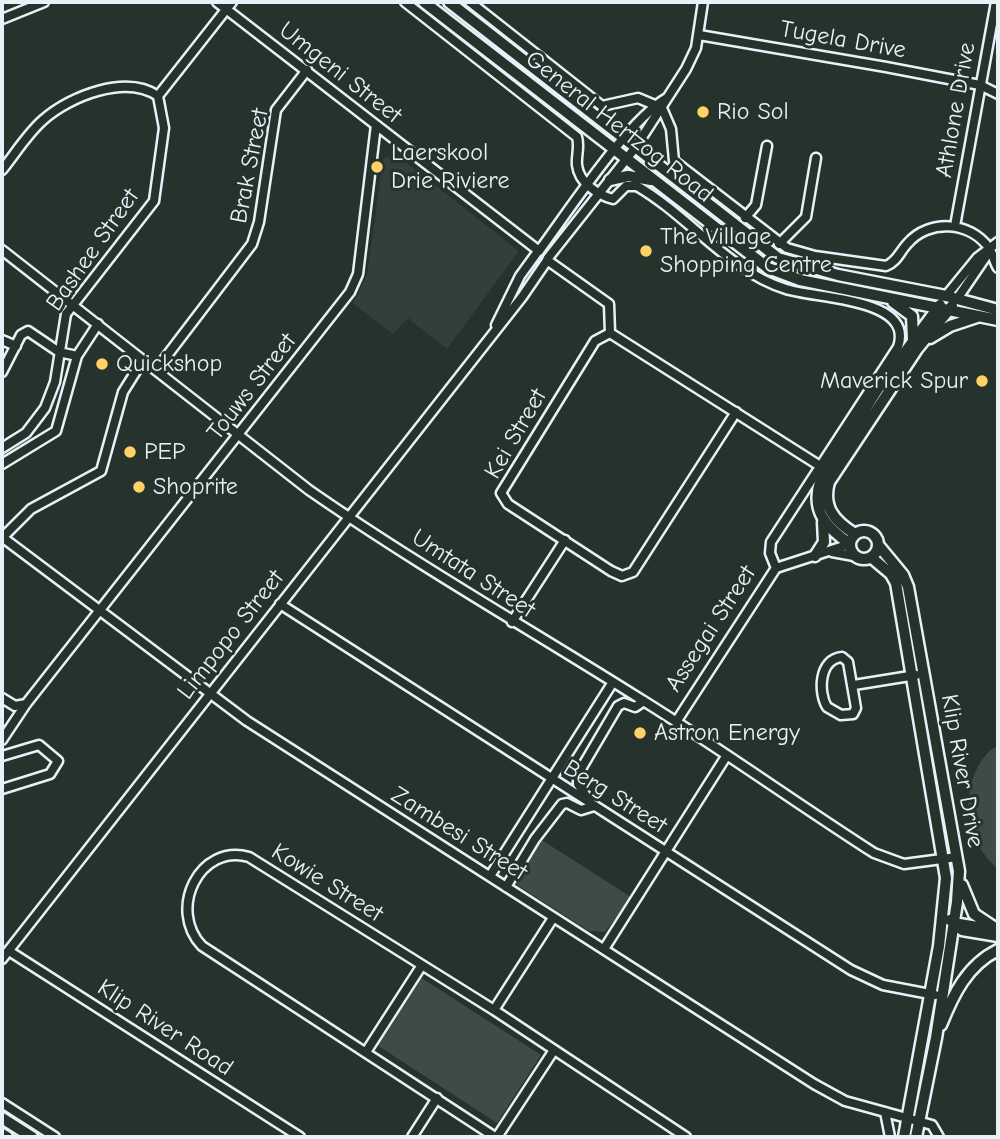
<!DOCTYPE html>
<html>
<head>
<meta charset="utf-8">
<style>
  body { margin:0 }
  #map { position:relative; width:1000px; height:1139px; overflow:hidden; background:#26332d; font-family:"Comic Neue",sans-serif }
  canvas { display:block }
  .frame { position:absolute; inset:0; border:4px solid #e8f1f8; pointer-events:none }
</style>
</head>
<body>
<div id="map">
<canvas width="1000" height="1139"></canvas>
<div class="frame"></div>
</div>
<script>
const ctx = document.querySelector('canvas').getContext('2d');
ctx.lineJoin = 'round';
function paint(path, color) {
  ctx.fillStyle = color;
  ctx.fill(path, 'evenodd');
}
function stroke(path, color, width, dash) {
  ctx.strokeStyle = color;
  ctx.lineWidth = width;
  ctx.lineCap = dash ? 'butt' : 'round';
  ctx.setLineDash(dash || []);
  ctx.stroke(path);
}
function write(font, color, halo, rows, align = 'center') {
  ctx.font = font + ' "Comic Neue",sans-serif';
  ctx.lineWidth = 6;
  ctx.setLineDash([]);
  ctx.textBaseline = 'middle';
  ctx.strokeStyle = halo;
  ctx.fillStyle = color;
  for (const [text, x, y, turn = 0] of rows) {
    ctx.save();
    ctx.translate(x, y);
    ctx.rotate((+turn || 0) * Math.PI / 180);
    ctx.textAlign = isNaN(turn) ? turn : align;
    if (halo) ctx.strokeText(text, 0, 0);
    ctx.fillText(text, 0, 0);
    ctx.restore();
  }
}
paint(new Path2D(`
  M395,154L519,251L447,349L408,318L393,334L353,303L367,275L383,159Z`), '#333f3a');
paint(new Path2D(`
  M998,746V869C970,845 961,809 974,775C979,763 987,750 998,746Z
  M540,839L631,897L605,932L589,931L517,885L516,877Z
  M420,977L541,1055L497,1123L377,1045Z`), '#3e4b47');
const minor = new Path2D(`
  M217,2L539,251C568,212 627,121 667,98
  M405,2L577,137C580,147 576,156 577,165C579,183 598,195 613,199L626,186H637C689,216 728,271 786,289C817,299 915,298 898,347L771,542L770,553L776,568
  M470,2L602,106L638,98L662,108L671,129L674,161L787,248L815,256L886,266C897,262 900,251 908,243C929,219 970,221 989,248C993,254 994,262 998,268
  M2,19L44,2
  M699,35L886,67L980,85L998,94
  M2,170C15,154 27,134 43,120C70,96 126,74 158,96
  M745,218L756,205L767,146
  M955,226L996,2
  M779,244L806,217L816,158
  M2,250L309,490C417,565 531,630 642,700C721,749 796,803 874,853L904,864L957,857
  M548,258L635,148L686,69L696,48L703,2
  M547,260L609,304L610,333L820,466
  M946,296L977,258L998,242
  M957,299L989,252
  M496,325L520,276L536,254
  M610,333L595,341L501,493L508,504L611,571L622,576L633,572L736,412
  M2,340L16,346
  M156,370L252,244L259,222L276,110L307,70
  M2,372L21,335L28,331L59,352L77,356
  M2,448L26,433L45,408L55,382L66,314L154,201L164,128L158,96L232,2
  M2,464L56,431L77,356L98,324
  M2,537L247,721L814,1084L845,1101L932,1125L939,1137
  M2,538L31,509L101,471L123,392L143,360
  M832,552L854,556
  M280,604L851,970L883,985L935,995
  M512,622L565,540
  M842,657L848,662L856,708L853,714L841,715L827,707C818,692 819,659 842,657Z
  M854,685L916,675
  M2,698L15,706L26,704
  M676,722L776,568L850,544
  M2,740L26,704L350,292L358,274L376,125
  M2,756L39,745L58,761L50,774L2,789
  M590,802L578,784V774L618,706L624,703L635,707L644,701
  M490,876L613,682
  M506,887L535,839L562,804L567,803L581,810L594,806
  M604,949L727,755
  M9,951L300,1137
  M2,959L522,297L546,262
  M494,1010L553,918
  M366,1052L422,965
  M2,1103L55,1137
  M885,1112L890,1137
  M412,1137L437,1098
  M495,1137L202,946C167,909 200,843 249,857L494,1010L686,1137
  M497,1137L554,1050`);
const major = new Path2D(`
  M424,2L768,268L800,280L998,320
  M449,2L778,258L838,275L946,296L998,310
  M610,180L628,176L651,180
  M893,302L912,316L913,339
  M930,338L950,326L977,317
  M850 545a14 14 0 1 1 28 0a14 14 0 1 1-28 0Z
  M855,534C834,521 822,507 829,482L917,349L952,306
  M850,544C827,528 811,512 820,482L877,390L940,305
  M879,546L903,575L908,587L959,871L957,902L936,1038L916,1137
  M815,556L824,542L823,522
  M872,558L891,574L896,583L946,878L939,946L904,1137
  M962,885L974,914L998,930
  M950,920L962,930L998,936
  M953,923L990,929
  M941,1025C953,995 967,965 998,950
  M2,1118L32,1137
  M2,1134L7,1137`);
stroke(minor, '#e8f1f8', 13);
stroke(major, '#e8f1f8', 15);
stroke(minor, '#26332d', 8);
stroke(major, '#26332d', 10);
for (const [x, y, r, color] of [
  [703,112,7,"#ffd166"],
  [377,167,7,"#ffd166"],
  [646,251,7,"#ffd166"],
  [102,364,7,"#ffd166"],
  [982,381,7,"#ffd166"],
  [130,452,7,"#ffd166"],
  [139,487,7,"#ffd166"],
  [640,733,7,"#ffd166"]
]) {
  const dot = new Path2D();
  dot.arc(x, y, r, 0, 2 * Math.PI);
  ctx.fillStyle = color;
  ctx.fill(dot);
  stroke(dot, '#26332d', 2.5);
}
write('24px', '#e8f1f8', '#26332d', [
  ["Tugela Drive",843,40,10],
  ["Umgeni Street",340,73,38],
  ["Athlone Drive",956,110,-80],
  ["General Hertzog Road",619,127,38],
  ["Brak Street",250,166,-79],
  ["Bashee Street",93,250,-55],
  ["Touws Street",252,387,-52],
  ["Kei Street",516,434,-60],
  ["Umtata Street",473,574,33],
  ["Assegai Street",711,629,-57],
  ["Limpopo Street",231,635,-52],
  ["Klip River Drive",962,771,80],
  ["Berg Street",615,797,32],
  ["Zambesi Street",459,834,32],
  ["Kowie Street",327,883,32],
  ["Klip River Road",165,1028,33]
]);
write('24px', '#e8f1f8', '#26332d', [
  ["Rio Sol",717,112],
  ["Laerskool",391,153],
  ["Drie Riviere",391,181],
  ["The Village",660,237],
  ["Shopping Centre",660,265],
  ["Quickshop",116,364],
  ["Maverick Spur",968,381,"right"],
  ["PEP",144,452],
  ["Shoprite",153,487],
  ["Astron Energy",654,733]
], 'left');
</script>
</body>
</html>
